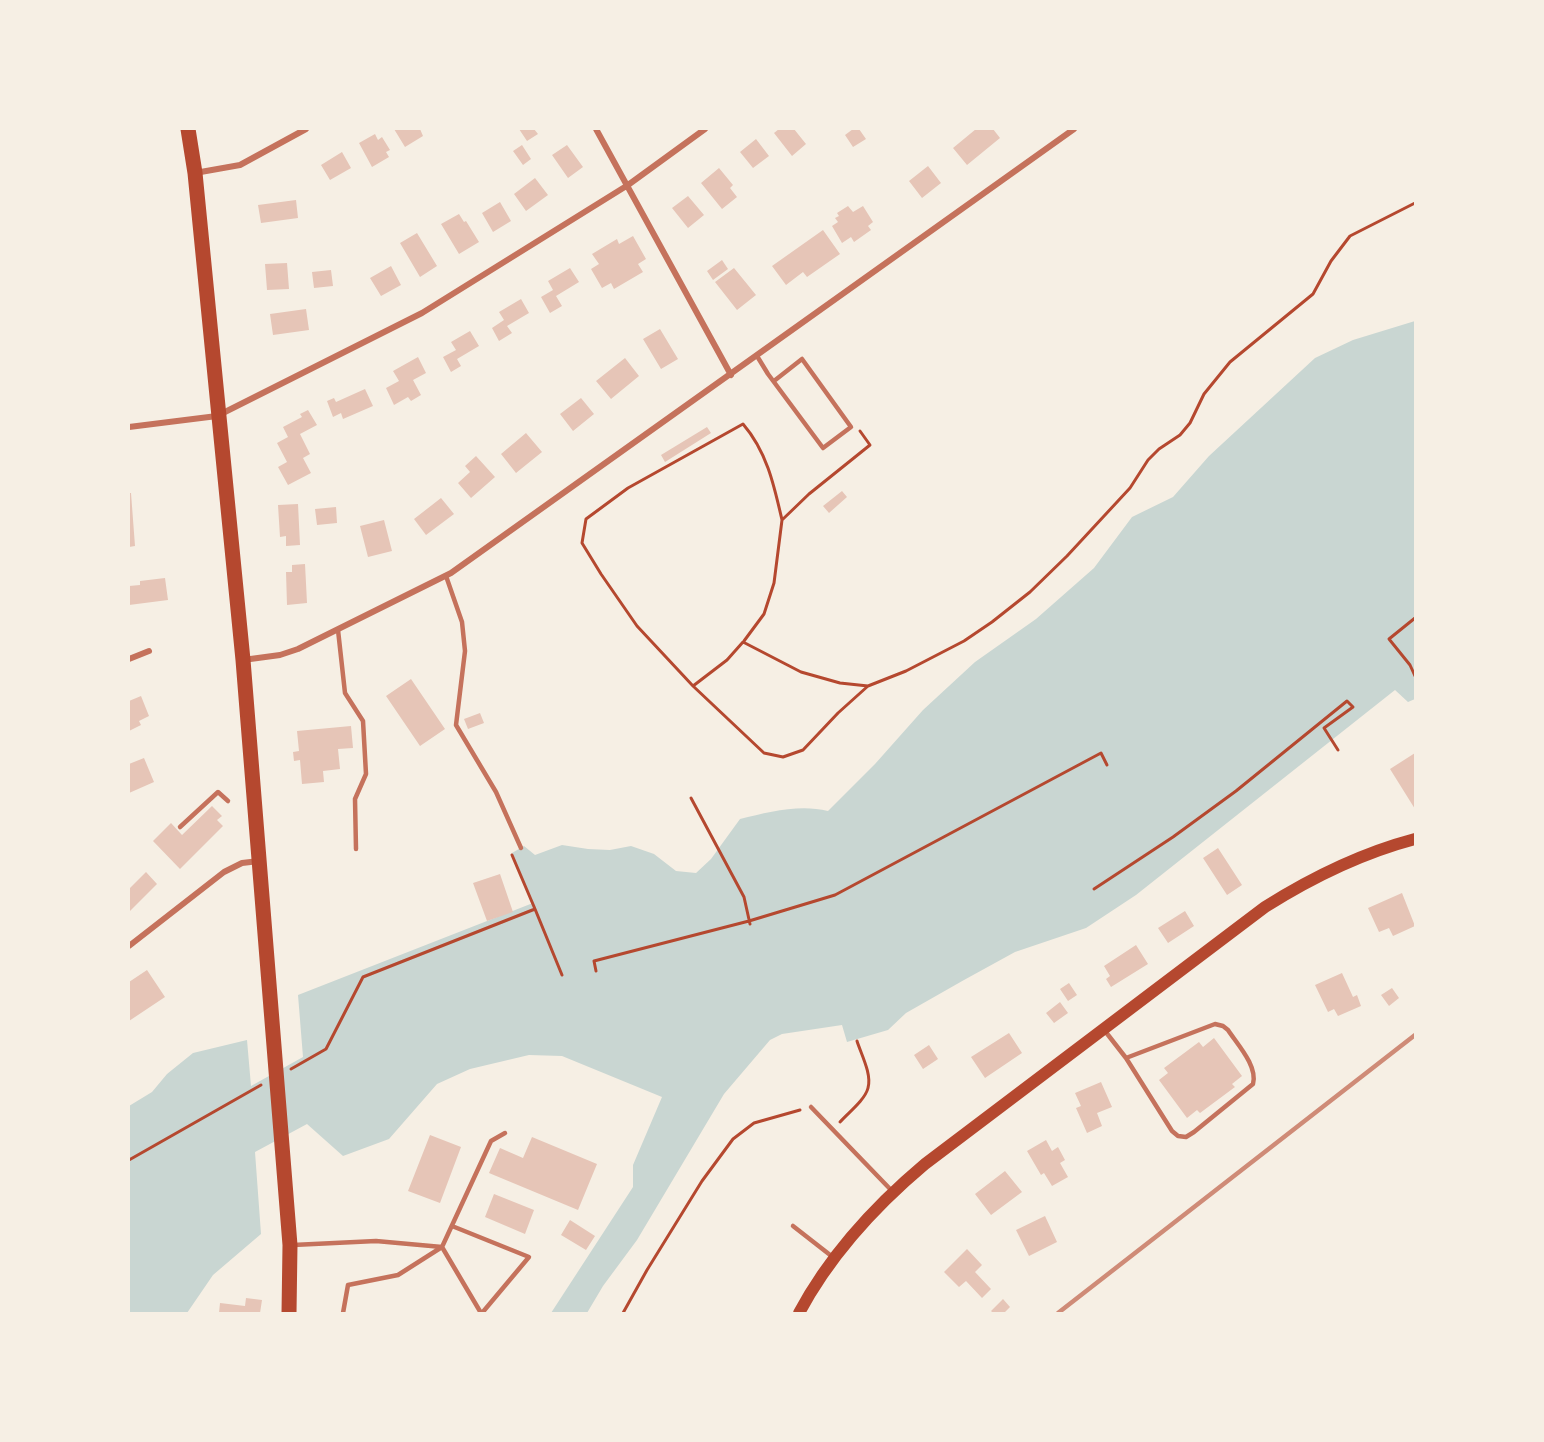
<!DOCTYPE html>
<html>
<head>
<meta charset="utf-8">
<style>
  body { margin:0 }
  #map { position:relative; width:1544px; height:1442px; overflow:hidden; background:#f6efe4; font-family:Montserrat,sans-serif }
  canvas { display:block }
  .frame { position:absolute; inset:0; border:130px solid #f6efe4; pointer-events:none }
</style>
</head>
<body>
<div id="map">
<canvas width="1544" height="1442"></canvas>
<div class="frame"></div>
</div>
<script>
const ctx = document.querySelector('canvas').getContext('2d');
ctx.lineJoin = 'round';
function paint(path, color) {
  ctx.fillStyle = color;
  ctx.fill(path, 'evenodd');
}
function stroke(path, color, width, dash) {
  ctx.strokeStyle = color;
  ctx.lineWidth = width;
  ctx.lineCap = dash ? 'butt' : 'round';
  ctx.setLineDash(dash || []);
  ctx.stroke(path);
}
paint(new Path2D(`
  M1415,321V699L1408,702L1395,690L1136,895L1086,928L1015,952L964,980L906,1013L888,1030L847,1042L842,1025L782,1034L770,1040L724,1094L637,1240L603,1286L587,1313H551L633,1187V1165L662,1097L562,1056L529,1055L470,1069L437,1084L389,1139L343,1156L307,1124L255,1152L261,1234L213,1275L187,1313H129V1106L152,1092L167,1074L193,1053L247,1040L251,1086L303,1057L298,995L533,903L512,853L524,846L535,855L562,845L588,849L610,850L631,846L654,854L676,871L696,873L711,859L740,819C769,812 799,804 828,811L875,764L923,710L975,662L1036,619L1094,568L1132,517L1173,497L1209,456L1315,358L1353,340Z`), '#c9d6d2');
paint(new Path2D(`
  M394,129H420L423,136L405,147Z
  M519,129H534L538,134L527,141Z
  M779,129H794L806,144L792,156L774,133Z
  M853,129H859L866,139L853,147L845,135Z
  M976,129H993L1000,138L967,165L953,148Z
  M375,134L378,140L382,137L390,150L386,152L389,157L372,167L359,143Z
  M756,139L769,156L753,168L740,152Z
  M522,145L531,159L523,165L513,151Z
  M567,145L583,167L568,178L552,155Z
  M342,152L351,168L330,180L321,165Z
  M928,166L941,183L922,198L909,181Z
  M719,168L733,185L730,188L737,197L722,209L701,183Z
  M535,178L548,195L526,211L514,194Z
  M688,196L704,215L688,228L672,208Z
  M296,200L298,218L261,223L258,205Z
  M500,202L511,221L493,232L482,213Z
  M848,206L853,212L863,206L873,222L868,226L871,230L854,242L851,237L842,243L832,226L838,222L835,218L839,216L837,213Z
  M459,214L464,222L466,221L479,242L459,254L441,224Z
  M823,230L840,254L807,277L803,272L786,285L772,266Z
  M417,233L437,266L420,277L400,243Z
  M633,236L646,259L638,264L643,272L614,289L611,283L602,288L591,269L599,264L592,254L617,239L619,244Z
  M722,260L728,269L713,280L707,271Z
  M287,263L289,289L267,290L265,264Z
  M391,266L401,285L381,296L370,278Z
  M570,268L579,282L556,296L562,306L550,313L541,297L553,290L548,281Z
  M734,268L756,295L737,310L715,282Z
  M331,270L333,286L314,288L312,272Z
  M521,299L529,313L507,326L512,333L499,341L492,328L504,320L499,312Z
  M306,309L309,330L273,335L270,314Z
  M660,329L678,359L661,369L643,339Z
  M470,331L479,346L457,359L461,366L451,372L443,357L456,350L451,342Z
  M418,357L426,373L413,380L421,395L411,401L408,397L394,405L386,388L399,381L393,371Z
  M625,358L639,376L611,399L596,381Z
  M365,389L373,406L343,419L341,413L333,417L327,401L334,398L336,402Z
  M581,398L594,414L573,431L560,414Z
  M308,410L317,425L300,434L310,454L303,458L311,473L288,485L278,467L287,462L277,443L288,437L283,427L302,417L300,414Z
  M707,427L711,433L665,462L661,455Z
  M526,433L542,452L516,473L501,454Z
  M476,456L495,477L471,498L458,483L470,472L465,466Z
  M842,491L847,497L829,513L823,506Z
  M129,493H131L135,546L129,547Z
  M441,498L454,514L426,535L414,519Z
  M298,504L300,545L286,546V536L280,537L278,505Z
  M336,507L337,523L317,525L315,509Z
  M384,520L392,551L368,557L360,526Z
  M305,564L307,603L287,605L286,572H292V565Z
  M165,578L168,600L129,605V586L140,585V581Z
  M411,679L445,729L420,746L386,696Z
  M141,696L149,716L139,721L141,725L129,731V701Z
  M480,713L484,723L468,729L464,719Z
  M351,726L353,748L338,749L340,769L323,771L324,782L302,784L300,760L294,761L293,752L299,751L297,731Z
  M1415,753V809L1390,769Z
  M144,758L154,782L129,793V764Z
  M212,806L222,816L217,820L223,826L180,869L153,841L171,823L182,835Z
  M1218,848L1242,885L1227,895L1203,858Z
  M146,872L157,884L129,912V889Z
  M500,874L513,912L487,921L473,883Z
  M1402,893L1415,926L1393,936L1389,928L1379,932L1368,908Z
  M1185,911L1194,926L1168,943L1158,928Z
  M1136,945L1148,964L1111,987L1106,979L1110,976L1104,966Z
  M147,970L165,997L129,1021V982Z
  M1342,973L1353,997L1357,995L1361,1006L1338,1016L1334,1009L1328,1012L1315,985Z
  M1069,983L1077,995L1068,1001L1060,989Z
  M1392,988L1399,998L1389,1006L1381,995Z
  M1060,1002L1068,1013L1054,1023L1046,1013Z
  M1009,1033L1022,1053L985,1078L971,1057Z
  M1214,1038L1242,1076L1232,1084L1235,1087L1200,1113L1197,1110L1187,1118L1159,1080L1168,1073L1164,1068L1199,1042L1203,1047Z
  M929,1045L938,1059L923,1069L914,1055Z
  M1101,1082L1112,1107L1097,1113L1102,1126L1087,1133L1076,1108L1081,1106L1075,1093Z
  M430,1135L461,1147L440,1203L408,1191Z
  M532,1137L597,1164L578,1210L489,1173L500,1148L523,1158Z
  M1046,1140L1052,1151L1058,1147L1065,1160L1060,1163L1068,1177L1052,1186L1044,1173L1041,1175L1027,1151Z
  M1005,1171L1022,1192L991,1215L975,1194Z
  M494,1194L534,1210L525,1234L485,1217Z
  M1045,1216L1057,1242L1029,1256L1016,1230Z
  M570,1220L595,1236L586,1250L561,1235Z
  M967,1249L982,1265L975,1272L991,1289L982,1298L966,1281L959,1287L944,1272Z
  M246,1298L262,1300L260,1313H219L220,1303L245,1306Z
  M1003,1299L1010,1307L1004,1313H993L991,1311Z`), '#e6c5b7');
stroke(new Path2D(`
  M1415,618L1389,639L1410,665L1415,676
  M744,641L764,614L774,583L782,520
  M693,686L637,626L601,574L582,543L586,519L628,488L743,424C767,452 774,485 782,520L809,494L870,445L860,431
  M868,686L840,683L801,672L743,642L727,660L693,686L764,753L783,757L803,750L838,713L868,686L906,671L964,641L992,622L1030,592L1067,556L1130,488L1148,460L1159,449L1180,435L1190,423L1204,394L1230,362L1313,294L1331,261L1350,236L1415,203
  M691,798L744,897L750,924
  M1094,889L1173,837L1236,791L1347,701L1353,707L1324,728L1338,750
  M535,909L562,975
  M596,971L594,961L749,921L835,895L1101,753L1107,765
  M291,1069L326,1049L363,977L535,909L512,855
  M840,1122C848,1113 865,1100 868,1088C872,1074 861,1054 857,1041
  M129,1160L261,1085
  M623,1313L647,1270L702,1181L733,1139L754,1123L800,1110`), '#b5482f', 3);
stroke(new Path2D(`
  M757,356L768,374L823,448L851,427L802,359L774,381
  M446,576L462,622L465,651L456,725L496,792L521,848
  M338,630L345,693L363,721L366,774L355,799L356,849
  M180,827L218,792L228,801
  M1105,1031L1126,1058L1172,1131L1178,1136L1186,1137L1194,1132L1253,1084C1258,1066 1237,1044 1228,1030L1223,1026L1215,1024L1126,1058
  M811,1107L892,1191
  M452,1226L529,1257L482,1313
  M793,1226L834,1258
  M293,1245L376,1241L442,1247L398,1275L348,1285L343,1313
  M481,1313L442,1247L491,1141L505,1133`), '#c5725c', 4.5);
stroke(new Path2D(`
  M596,129L731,375
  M195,173L240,165L306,129
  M129,427L217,416L422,313L628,185L705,129
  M129,659L149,651
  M243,660L280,655L298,649L451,573L1074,129
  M129,946L224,872L242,863L259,861`), '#c5725c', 6);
stroke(new Path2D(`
  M799,1313C830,1255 875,1206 925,1164L1265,907C1311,878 1362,853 1415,839`), '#b5482f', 12);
stroke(new Path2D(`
  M188,129L195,173L243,660L290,1245L289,1313`), '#b5482f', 15);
stroke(new Path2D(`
  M1058,1313L1415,1035`), '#cf8b77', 4.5);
</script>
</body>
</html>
